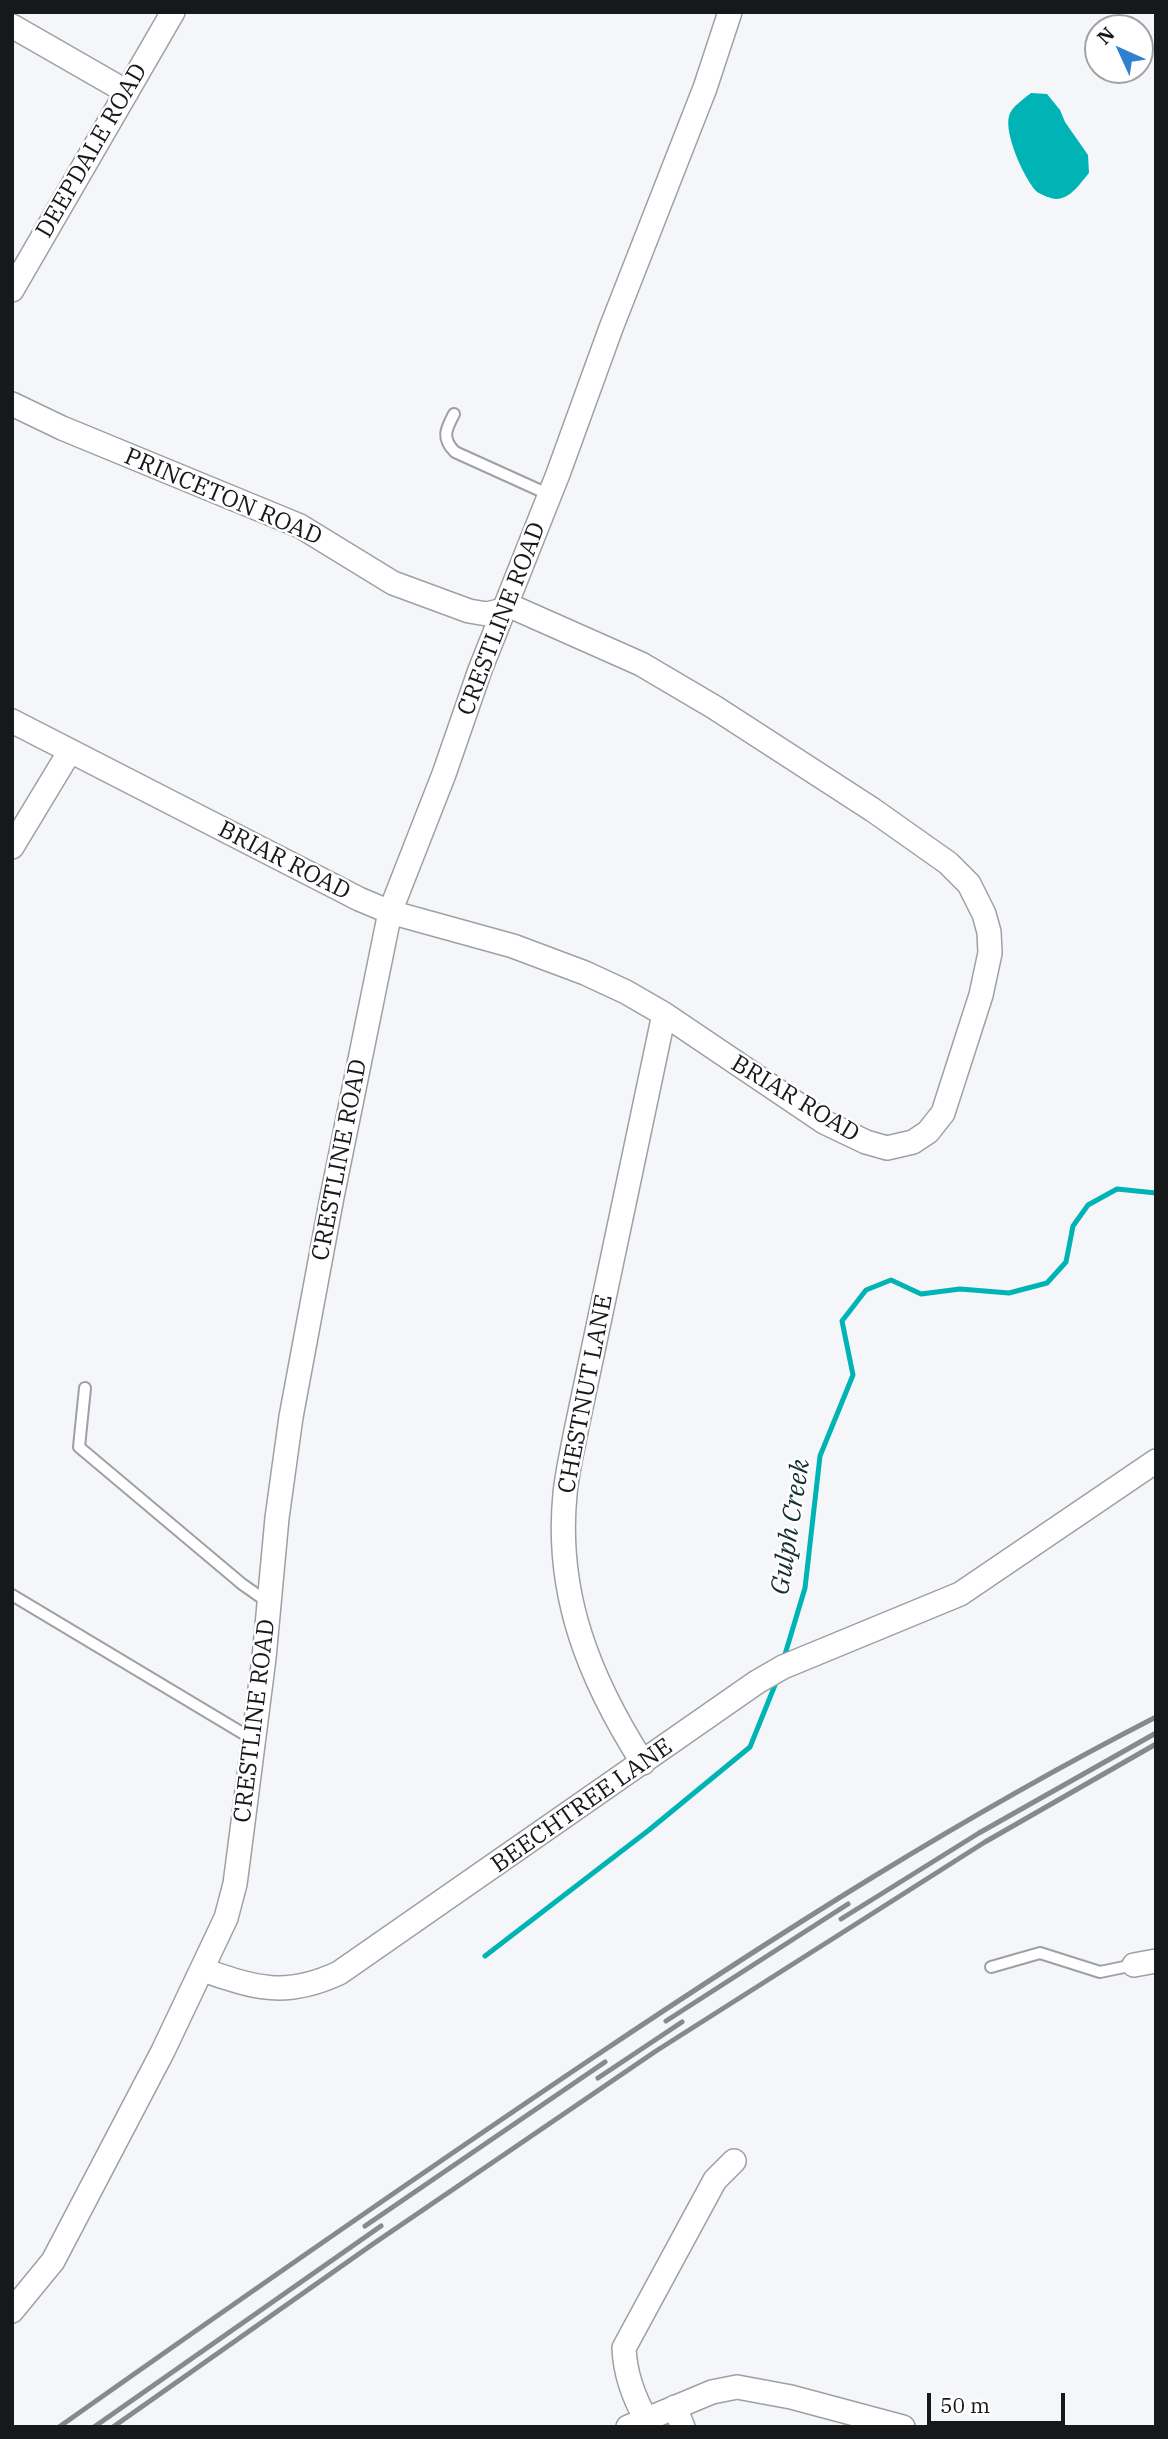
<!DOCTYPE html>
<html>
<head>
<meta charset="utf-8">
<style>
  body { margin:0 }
  #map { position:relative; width:1168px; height:2439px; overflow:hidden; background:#f5f6fa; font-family:"IBM Plex Serif",serif }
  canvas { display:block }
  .frame { position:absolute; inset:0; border:14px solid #171819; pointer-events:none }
  .north { position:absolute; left:1084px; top:14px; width:70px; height:70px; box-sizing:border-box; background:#fff; border:2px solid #a2a3a3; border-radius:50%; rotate:315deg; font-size:19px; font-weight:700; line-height:28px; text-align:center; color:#171819 }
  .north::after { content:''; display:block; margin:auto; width:24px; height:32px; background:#3180d0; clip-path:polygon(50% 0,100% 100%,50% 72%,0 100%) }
  .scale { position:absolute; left:927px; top:2393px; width:138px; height:32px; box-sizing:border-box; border:4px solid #171819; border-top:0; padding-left:9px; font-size:21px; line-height:24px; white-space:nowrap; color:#171819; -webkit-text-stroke:5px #fff; paint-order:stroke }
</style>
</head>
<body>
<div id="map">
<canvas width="1168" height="2439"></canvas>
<div class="frame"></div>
<div class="north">N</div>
<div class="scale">50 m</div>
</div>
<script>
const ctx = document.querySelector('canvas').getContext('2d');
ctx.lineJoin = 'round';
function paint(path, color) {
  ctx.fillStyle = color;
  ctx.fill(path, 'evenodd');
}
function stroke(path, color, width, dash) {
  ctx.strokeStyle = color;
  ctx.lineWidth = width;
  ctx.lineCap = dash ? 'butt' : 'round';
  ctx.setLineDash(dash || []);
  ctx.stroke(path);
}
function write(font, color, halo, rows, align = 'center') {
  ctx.font = font + ' "IBM Plex Serif",serif';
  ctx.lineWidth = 5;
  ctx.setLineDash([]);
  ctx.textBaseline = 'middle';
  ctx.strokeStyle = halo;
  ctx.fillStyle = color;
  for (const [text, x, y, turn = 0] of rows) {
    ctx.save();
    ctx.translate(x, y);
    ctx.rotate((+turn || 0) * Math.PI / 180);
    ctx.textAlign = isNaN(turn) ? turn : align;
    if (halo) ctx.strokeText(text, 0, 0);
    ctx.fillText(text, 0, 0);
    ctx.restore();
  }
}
paint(new Path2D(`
  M1031,93L1047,94L1060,110L1065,122L1088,155L1089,173C1081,182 1071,199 1056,199C1052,199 1039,194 1036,191C1024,178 1004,134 1009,116C1011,107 1024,99 1031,93Z`), '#00b3b4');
stroke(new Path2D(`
  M783,1661L805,1588L820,1456L853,1375L842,1321L866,1290L891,1280L921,1294L960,1289L1009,1293L1047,1283L1066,1262L1073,1226L1088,1205L1117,1189L1156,1193
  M485,1956L649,1830L750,1747L777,1680`), '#00b3b4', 5);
const service = new Path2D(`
  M454,414C446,429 441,438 455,452L550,495
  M85,1388L79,1447L242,1584L269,1603
  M12,1595L254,1740
  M991,1967L1040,1953L1100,1972L1134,1965`);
const minor = new Path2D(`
  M12,26L127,92
  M12,290L173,12
  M12,404L62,428L300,526L393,583L469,611L487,614L499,611L508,605L641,664L714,707L873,810L948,863L969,884L984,914L989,932L990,953L981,995L943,1113L928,1132L913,1142L887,1148L866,1142L824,1122L664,1014L626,992L585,973L513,946L390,912L359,899L12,721
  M12,847L70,751
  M643,1763C590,1680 555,1595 565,1494C567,1473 572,1452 576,1431L664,1014
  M1134,1965L1156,1961
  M203,1970C256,1988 285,1998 339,1973L757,1682L783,1667L960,1594L1156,1461
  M12,2311L53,2261L163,2051L226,1918L235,1884L240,1846L264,1658L277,1518L291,1417L332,1197L390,912L444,774L480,670L558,474L611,328L705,88L730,12
  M675,2407L683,2427
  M646,2419C634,2398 625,2372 624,2348L715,2180L734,2161
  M628,2427L712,2392L737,2387L791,2397L903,2427`);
stroke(service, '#9fa0a3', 14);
stroke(minor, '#9fa0a3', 26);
stroke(service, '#fff', 10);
stroke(minor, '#fff', 23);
stroke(new Path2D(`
  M841,1919L979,1833L1156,1733
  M666,2021L848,1904
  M598,2078L682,2022
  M365,2226L605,2062
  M59,2427C236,2302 414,2178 594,2057C776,1935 961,1817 1156,1717
  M94,2427L381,2226
  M113,2427L373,2244L656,2051L985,1842L1156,1744`), '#88898b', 5);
write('24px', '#171819', '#fff', [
  ["DEEPDALE ROAD",92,151,-60],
  ["PRINCETON ROAD",223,497,23],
  ["CRESTLINE ROAD",502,619,-69],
  ["BRIAR ROAD",284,861,27],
  ["BRIAR ROAD",795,1099,31],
  ["CRESTLINE ROAD",340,1160,-79],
  ["CHESTNUT LANE",586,1394,-79],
  ["CRESTLINE ROAD",255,1721,-83],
  ["BEECHTREE LANE",582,1806,-35]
]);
write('italic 26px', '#162e2e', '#fff', [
  ["Gulph Creek",791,1527,-81]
]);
</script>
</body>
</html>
